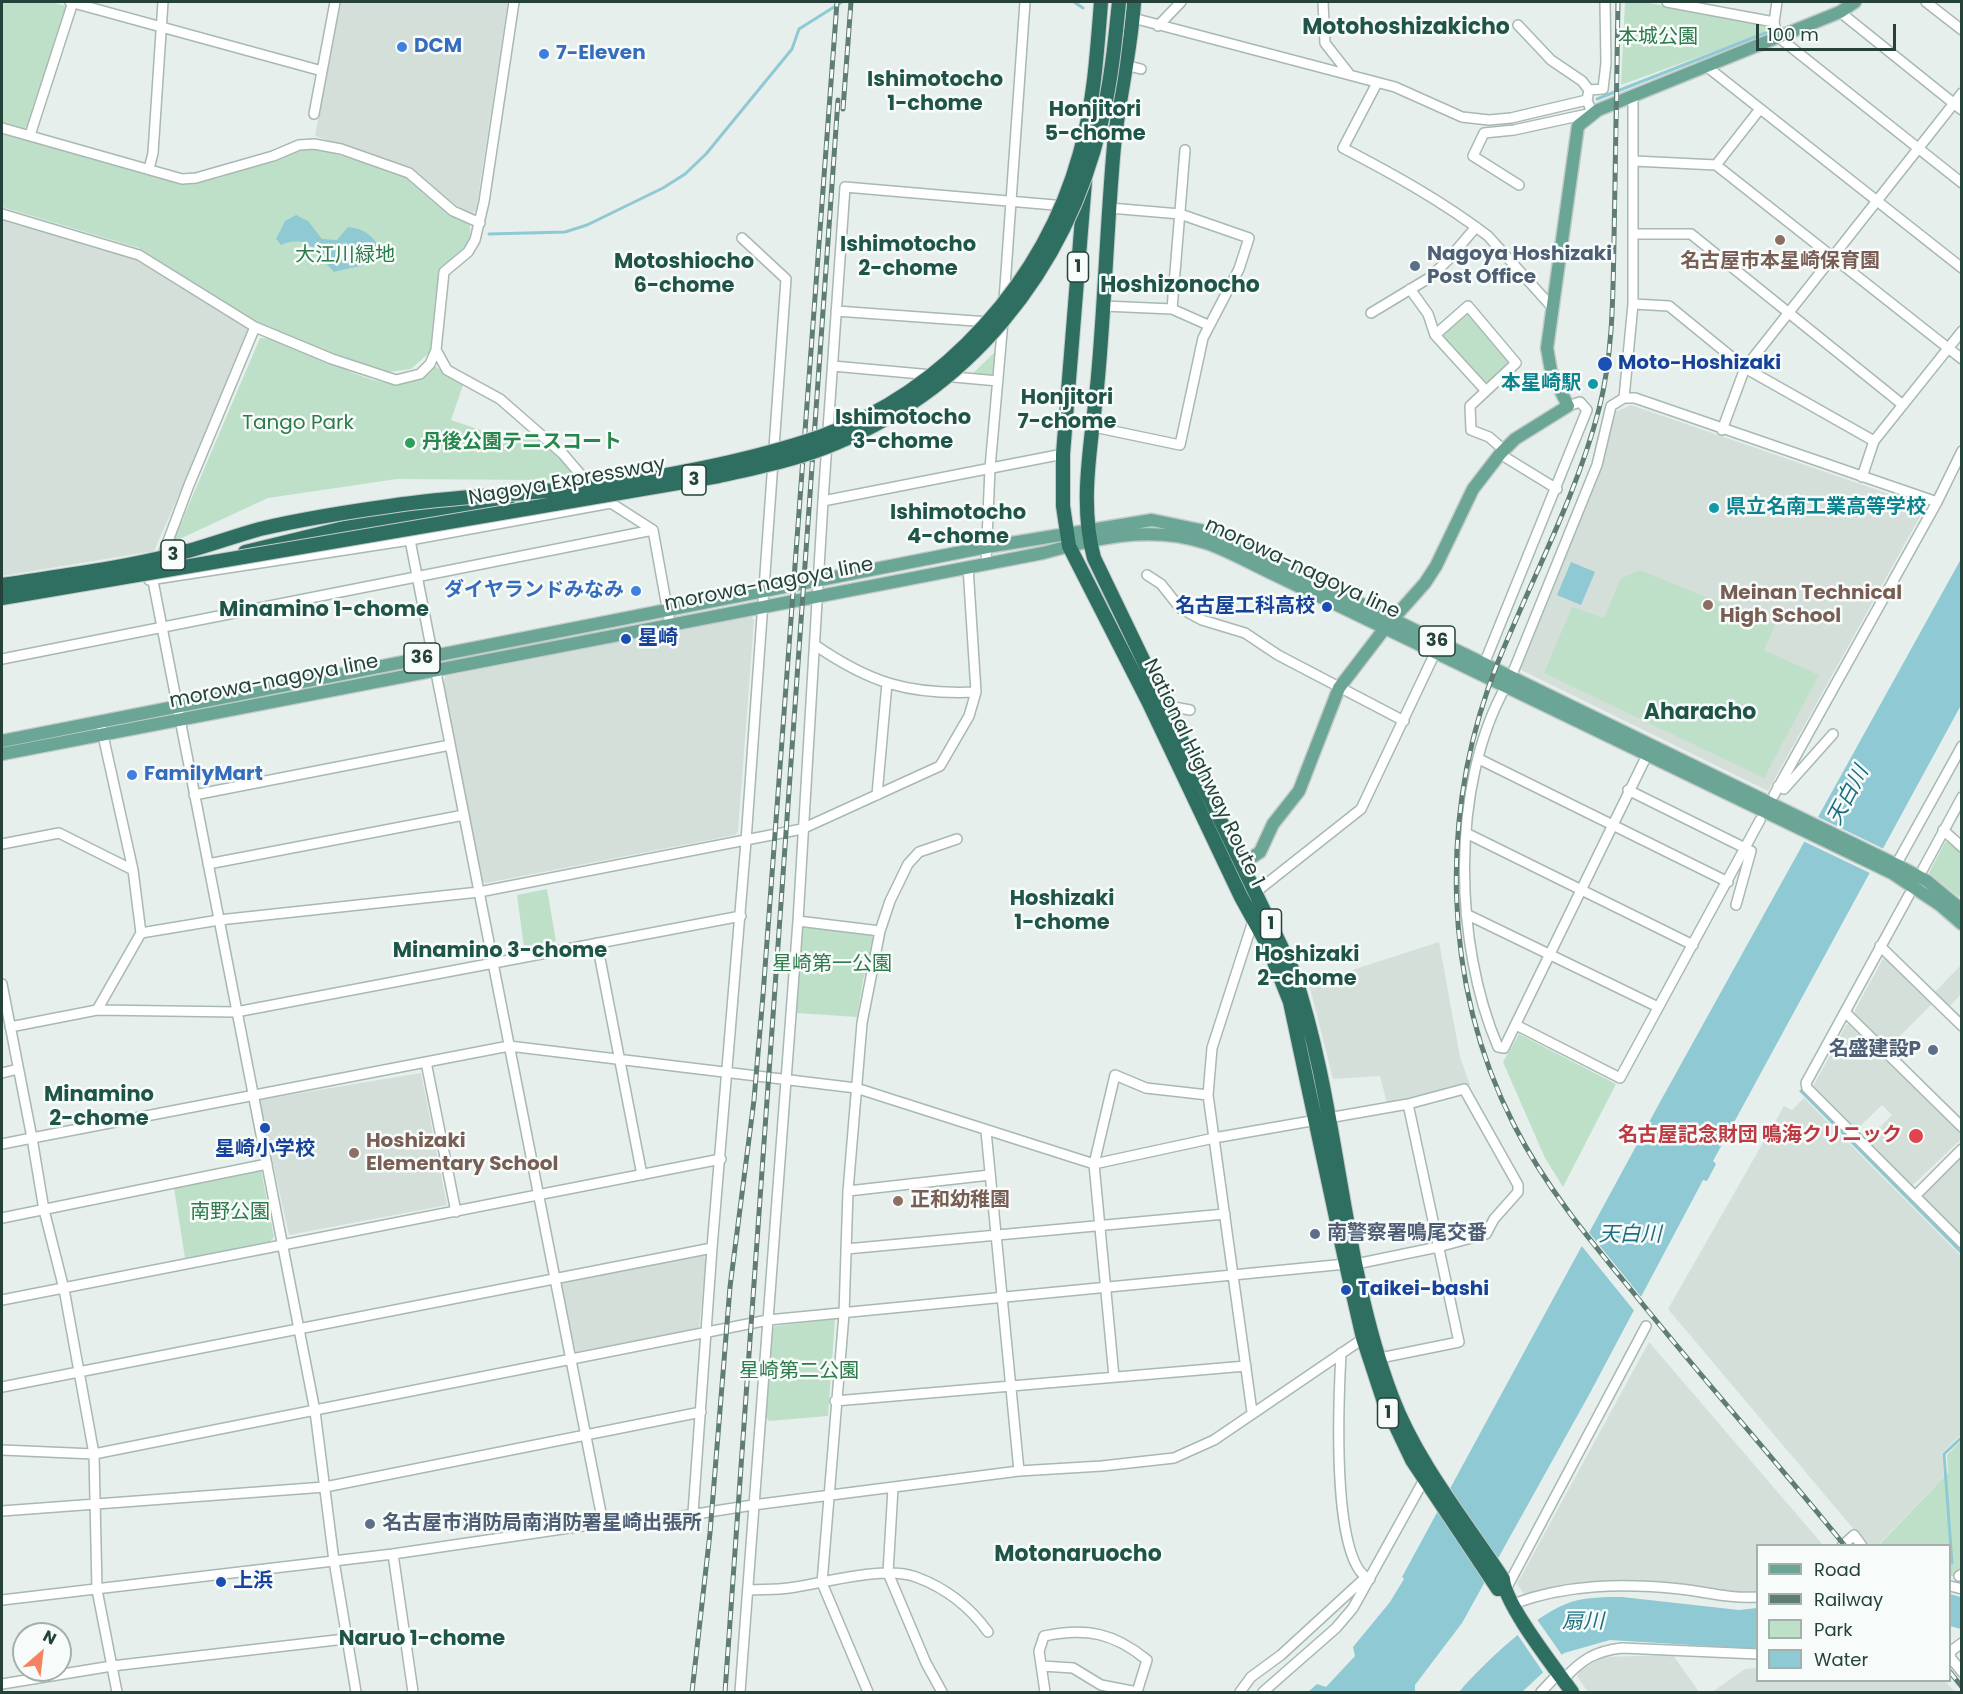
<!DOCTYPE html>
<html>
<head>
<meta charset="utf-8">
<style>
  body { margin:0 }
  #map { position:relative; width:1963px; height:1694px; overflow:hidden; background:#e6efeb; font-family:Poppins,sans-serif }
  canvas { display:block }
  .frame { position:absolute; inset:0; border:3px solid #24423a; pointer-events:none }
  .legend { position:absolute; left:1756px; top:1544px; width:195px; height:138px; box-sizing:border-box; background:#f7fbf9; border:2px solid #a3b1ad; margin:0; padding:8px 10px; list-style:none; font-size:18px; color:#24423a }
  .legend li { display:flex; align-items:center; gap:12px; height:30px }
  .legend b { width:30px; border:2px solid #a3b1ad }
  .north { position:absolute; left:12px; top:1622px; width:60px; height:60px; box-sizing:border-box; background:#f7fbf9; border:2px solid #a3b1ad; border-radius:50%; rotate:28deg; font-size:16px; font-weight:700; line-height:24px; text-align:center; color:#24423a }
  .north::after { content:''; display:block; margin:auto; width:21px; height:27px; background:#f4845f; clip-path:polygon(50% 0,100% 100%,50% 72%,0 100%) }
  .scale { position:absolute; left:1756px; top:24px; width:140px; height:27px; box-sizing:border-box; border:3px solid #24423a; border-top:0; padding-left:8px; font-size:18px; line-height:21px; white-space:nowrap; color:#24423a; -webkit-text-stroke:4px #f7fbf9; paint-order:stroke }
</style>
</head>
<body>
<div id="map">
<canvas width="1963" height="1694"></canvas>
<div class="frame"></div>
<ul class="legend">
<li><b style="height:8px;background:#6aa596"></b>Road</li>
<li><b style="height:8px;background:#5f7d75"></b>Railway</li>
<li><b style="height:16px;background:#bfe0c8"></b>Park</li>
<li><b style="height:16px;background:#8ec9d4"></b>Water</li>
</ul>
<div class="north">N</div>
<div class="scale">100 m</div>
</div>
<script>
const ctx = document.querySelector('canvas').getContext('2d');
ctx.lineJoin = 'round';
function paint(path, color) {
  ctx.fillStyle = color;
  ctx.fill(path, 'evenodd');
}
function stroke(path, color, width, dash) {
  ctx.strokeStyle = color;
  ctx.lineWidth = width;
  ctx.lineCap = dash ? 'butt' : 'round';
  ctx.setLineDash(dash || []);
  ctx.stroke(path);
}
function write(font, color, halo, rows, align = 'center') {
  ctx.font = font + ' Poppins,"Noto Sans JP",sans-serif';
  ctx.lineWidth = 5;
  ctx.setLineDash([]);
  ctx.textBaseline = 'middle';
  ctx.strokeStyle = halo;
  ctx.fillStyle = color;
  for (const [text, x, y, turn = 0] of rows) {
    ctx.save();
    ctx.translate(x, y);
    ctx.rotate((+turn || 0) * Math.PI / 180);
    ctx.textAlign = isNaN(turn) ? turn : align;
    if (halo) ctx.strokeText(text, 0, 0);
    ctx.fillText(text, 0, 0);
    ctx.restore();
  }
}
paint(new Path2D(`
  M340,2H508L476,210L473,213L465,211L447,199L411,169L315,136Z
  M2,219L136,258L250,327V334L154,551L2,576Z
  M1631,405L1921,505L1923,511L1768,791L1519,669L1601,466L1615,412Z
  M750,616L754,620L738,831L735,835L486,883L482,881L443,683L446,676Z
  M1439,942L1460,1057L1470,1085L1387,1103L1380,1076L1333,1079L1309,984Z
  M1888,958L1933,1003L1888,1048L1855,1014V1010L1883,959Z
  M1961,965V994L1949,1007L1934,993Z
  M1850,1024L1961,1133V1139L1913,1185H1909L1865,1142L1892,1115L1882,1105L1855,1131L1814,1090V1085L1846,1025Z
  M421,1073L447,1205L289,1235L259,1100Z
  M1804,1098L1961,1256V1434L1942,1453L1944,1477L1878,1545H1867L1668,1309L1784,1106L1792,1110Z
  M1961,1156V1237L1924,1199V1194Z
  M703,1255L706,1259L699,1328L576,1352L561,1286L562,1282Z
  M1649,1342L1823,1545L1758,1546L1757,1595L1586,1583L1524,1594L1517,1584Z
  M1673,1655L1699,1692H1588L1577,1676L1581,1670L1603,1657Z
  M1757,1668L1758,1680L1945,1681L1955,1692H1712L1745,1669Z`), '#d4dfda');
paint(new Path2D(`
  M2,2H51L66,6L67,10L31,122L24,129L2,125Z
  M1625,2H1644L1770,26L1773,30L1621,85Z
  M2,134L185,183L219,178L301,148H316L406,176L469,222C475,246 456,256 439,269L430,352L411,369L389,372L321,349L250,319L139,248L2,207Z
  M1465,312H1470L1510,361L1509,365L1488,386H1484L1442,338L1441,333Z
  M260,338C312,337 388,418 435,366L463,385L451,420L492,434L533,436L565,463L575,477L545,480L397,479L268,498L173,542Z
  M997,350L996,379L969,377Z
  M1640,570L1775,625L1764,650L1819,675L1764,778L1544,673L1572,607L1604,618L1621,578Z
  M1949,841L1961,850V895L1959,897L1929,873L1945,842Z
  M547,889L556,941L524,947L517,895Z
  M801,927L870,934L874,938L863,981L857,1017L797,1013L793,1007Z
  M1519,1034L1616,1084L1563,1187L1545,1158L1503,1062Z
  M261,1170L274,1237L269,1243L185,1258L174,1188Z
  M835,1319L828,1416L769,1421L764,1415L771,1330L775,1326Z
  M1961,1440V1568L1954,1576H1950V1546H1878L1948,1473L1947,1455Z`), '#bfe0c8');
paint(new Path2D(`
  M296,215L308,221L322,239L337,240L348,227C365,229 372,235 381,250L372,263L334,272C315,253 311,233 281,245L276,239L285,221Z
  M1961,559V705L1713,1161L1716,1164L1707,1181L1703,1180L1590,1393L1462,1623L1415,1685V1692H1308L1317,1684L1326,1687L1355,1656L1353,1647L1390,1602L1404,1579L1402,1577L1660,1102Z
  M1571,562L1595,572L1581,605L1557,595Z
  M1950,1594L1961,1597V1629L1950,1626Z
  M1622,1597L1739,1610L1757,1608V1649L1610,1640L1564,1653L1522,1692H1459C1484,1663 1535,1614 1571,1602C1588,1597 1605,1597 1622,1597Z`), '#8ec9d4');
paint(new Path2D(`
  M1816,816L1886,850L1872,874L1803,841Z
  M1587,1230L1643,1299L1636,1313L1580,1244Z
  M1536,1618L1564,1658L1545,1675L1517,1634Z`), '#e6efeb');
stroke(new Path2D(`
  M1074,2L1083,8
  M1597,99L1773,30
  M489,234L565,232L587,225L663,188L685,174L706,154L792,49L799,29L842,2
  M1801,1091L1962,1253
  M1952,1563L1944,1454L1962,1437`), '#8ec9d4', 3);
const minor = new Path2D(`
  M70,2L322,71
  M514,2L484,202L475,240L468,252L444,272L436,350L447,370L500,399L563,454L587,482L611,503L653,530L670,624
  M1323,2L1325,43L1350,75
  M1667,2L1774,22
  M1777,2L1774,22L1777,36L1962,183
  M1926,2L1962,30
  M1840,12L1962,110
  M1133,18L1395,87L1462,117L1489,120L1511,118L1587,100
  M1518,25L1551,60L1582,81L1589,90
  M1158,26L1181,2
  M1125,65L1141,69
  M1706,66L1962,268
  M1377,83L1343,148C1393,174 1442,201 1488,236L1551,306
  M1589,90L1603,89L1606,63L1605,2
  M314,114L335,2
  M2,128L182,179L196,178L273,156L299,145L314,144L341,149L409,173L453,211L480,223
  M30,135L73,2
  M1634,161L1716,165L1962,359
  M1716,165L1760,109
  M149,169L153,153L163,2
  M1519,185L1473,156L1484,133L1514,130L1592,113L1587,100L1589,90
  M2,214L139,255L255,327L332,359L396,380L420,374L430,364L436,350
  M1634,234H1691L1903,405
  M1410,289L1428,314L1435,335L1486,391
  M1004,301L1025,2
  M1633,304L1669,306L1745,368L1874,441
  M1104,306L1172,309L1208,325
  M1172,309L1185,150
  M836,311L989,322
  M1371,313L1429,278L1447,261L1476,227
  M255,327L189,485L153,581L315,1411L334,1561L356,1692
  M1435,335L1468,306L1516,363L1470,406L1471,430L1489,437L1504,450
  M833,366L998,381
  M1624,398L1633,304V97
  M1094,427L1180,445L1203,338L1239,269L1249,238L1180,214L1110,208
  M1722,430L1745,368L1962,93
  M1500,454L1557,489
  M1862,477L1874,441L1962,331
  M823,501L1063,454
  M410,540L603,1523
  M986,563L990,468L1003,321
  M1147,575L1161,584L1180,608L1202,620L1245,633L1278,655L1404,721
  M149,580L410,540L611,503
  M815,645C870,683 909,695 976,692
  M2,659L653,530
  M1484,664L1587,410L1580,402L1568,406
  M1511,677L1597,465L1611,406L1624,398H1635L1937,502
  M1506,686C1450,786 1454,944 1498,1047L1504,1048L1649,751
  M1163,705L1190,710
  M1479,759L1728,882
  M1778,786L1784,789L1833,734
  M1628,790L1751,851L1736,905
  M194,795L450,745
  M877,795L887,683
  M1774,795L1937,502L1962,451
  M1943,830L1962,847
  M1466,833L1693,945
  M2,844L59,833L133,870
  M208,864L464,815
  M1896,865L1962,746
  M1923,869L1962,797
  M1909,895L1806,1083L1807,1088L1962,1243
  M1255,898L1256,892L1361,809L1435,653
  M1466,914L1658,1007
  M798,921L880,931
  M141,933L219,920L479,892L802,829L940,766L969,716L976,692L968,567
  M597,943L642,1175
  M1880,946L1962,1026
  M2,984L32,1138L2,1144
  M97,1010L141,933L133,870L100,722
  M1845,1012L1962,1127
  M1516,1025L1620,1078L1760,820
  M10,1027L97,1010L236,1012L741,916
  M426,1062L456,1212
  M2,1073L18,1069
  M986,1131L1019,1471
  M848,1191L990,1175
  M1915,1196L1962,1149
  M2,1218L267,1164
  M846,1249L1225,1214
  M2,1300L721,1159
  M1341,1353C1339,1391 1330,1565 1370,1579
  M1380,1358L1459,1342L1408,1104
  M1114,1377L1094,1164L1115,1075L1146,1088L1208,1095
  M2,1387L712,1248
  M835,1401L1246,1366
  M1252,1412L1208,1095L1212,1048L1254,918
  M2,1450L94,1454L768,1320L1346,1264
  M893,1488L888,1573L926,1663L942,1692
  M2,1511L325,1487L701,1412
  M693,1513L712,1248L746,841L786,279L742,238
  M1842,1546L1854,1535L1862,1546
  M393,1554L413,1692
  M1959,1576L1962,1574
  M1950,1586L1962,1589
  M748,1590C762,1589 776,1590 789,1588C824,1583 884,1565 916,1577C946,1588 970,1607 988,1632
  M1505,1591L1646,1326
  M2,1600L393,1554L603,1523L677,1517L753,1505L1019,1471L1102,1466L1174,1458L1214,1440L1367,1336
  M1513,1604C1566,1584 1623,1583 1680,1589C1706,1592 1731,1599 1758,1597
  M1962,1643L1951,1651L1950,1657L1962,1672
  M1042,1666L1073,1668L1101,1685L1137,1692
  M1563,1680C1581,1660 1595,1651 1622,1648L1758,1654
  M2,1684L112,1666L345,1639
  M117,1692L97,1590L94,1454L64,1289L44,1210L32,1138L509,1046L856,1088L1094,1164L1214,1138L1408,1104L1464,1089L1518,1185V1192L1494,1219L1486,1234L1438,1247L1356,1264
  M740,1692L798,921L823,501L845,187L1066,206
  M868,1692L822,1583L844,1314L848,1191L862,1023L880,931L890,901L908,864L919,852L957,839
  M1045,1692L1039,1651L1044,1636C1086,1627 1114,1633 1147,1660L1137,1692
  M1240,1692L1251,1677L1281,1655L1366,1577
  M1263,1692L1336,1628L1353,1608L1425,1478
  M1541,1692L1559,1673`);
const major = new Path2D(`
  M2,741L987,547L1152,520L1200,530L1232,541L1901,867L1927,881L1962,910
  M2,754L1043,553C1098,538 1149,525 1206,543C1227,550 1248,562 1269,572L1892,873L1940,905L1962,924
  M1242,864L1260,852L1273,824L1299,791L1339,688L1385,628L1425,583L1436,566L1473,489L1500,454L1515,439L1568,406L1551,371L1547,348L1578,126L1598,110L1840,12L1855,2`);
const highway = new Path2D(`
  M1134,2C1131,50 1119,97 1114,146C1107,223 1105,300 1098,377C1093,436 1078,500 1094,558L1293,971C1340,1109 1340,1260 1392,1397C1417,1463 1465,1521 1503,1579C1505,1605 1555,1668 1572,1692
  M1085,181L1063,454V506L1069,546L1148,701L1241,897L1267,944L1290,1002L1346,1264L1363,1338L1383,1399L1412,1460L1498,1589H1504
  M245,552L344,528L508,499`);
stroke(minor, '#a8b8b2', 12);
stroke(major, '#c2cac8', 15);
stroke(highway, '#c2cac8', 16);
stroke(minor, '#fff', 9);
stroke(major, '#6aa596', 12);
stroke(highway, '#2f6f62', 14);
const rail = new Path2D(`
  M1618,2C1617,81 1616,160 1614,240C1613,296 1613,354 1599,409C1576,497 1532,578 1498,662C1439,809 1441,982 1514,1125C1545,1186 1588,1238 1632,1291C1701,1377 1775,1460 1845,1546
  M843,109L851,2
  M1950,1672L1962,1687
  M692,1692L710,1533L730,1287L754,1100L763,995L837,2
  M725,1692L838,100`);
stroke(rail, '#5f7d75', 5);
stroke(rail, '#f7fbf9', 3, [9]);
const highwayBridge = new Path2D(`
  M2,585C59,576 117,569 173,555C202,548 231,537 260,529C302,519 347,512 390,506C454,496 520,495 584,487C660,478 750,461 822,436C947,391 1045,280 1080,153C1094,103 1097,53 1101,2
  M2,598L719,476C754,468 790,461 824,448C968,393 1066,271 1101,123C1111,83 1115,42 1119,2`);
stroke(highwayBridge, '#c2cac8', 16, []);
stroke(highwayBridge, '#2f6f62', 14);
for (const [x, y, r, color] of [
  [402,47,6,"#3f7fe0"],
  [544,54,6,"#3f7fe0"],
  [1780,240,6,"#8d6e63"],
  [1415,266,6,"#5c6f8a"],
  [1605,364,8,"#1a4fb4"],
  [1593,384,6,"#0f9aa8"],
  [410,443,6,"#2e9e5b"],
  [1714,508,6,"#0f9aa8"],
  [636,591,6,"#3f7fe0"],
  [1708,605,6,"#8d6e63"],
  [1327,607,6,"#1a4fb4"],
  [626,639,6,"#1a4fb4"],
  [132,775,6,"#3f7fe0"],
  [1933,1050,6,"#5c6f8a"],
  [265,1128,6,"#1a4fb4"],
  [1916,1136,8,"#e0444e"],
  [354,1153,6,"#8d6e63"],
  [898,1201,6,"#8d6e63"],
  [1315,1234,6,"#5c6f8a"],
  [1346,1290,6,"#1a4fb4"],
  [370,1524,6,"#5c6f8a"],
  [221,1582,6,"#1a4fb4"]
]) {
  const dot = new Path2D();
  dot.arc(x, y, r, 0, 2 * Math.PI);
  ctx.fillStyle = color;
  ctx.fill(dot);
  stroke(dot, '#f7fbf9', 2);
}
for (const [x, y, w] of [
  [1078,267,21],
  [694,480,24],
  [173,555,24],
  [1437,641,36],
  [422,658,36],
  [1271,924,21],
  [1388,1413,21]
]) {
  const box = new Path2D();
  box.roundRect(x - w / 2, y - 15, w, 30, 4.5);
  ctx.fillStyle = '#f7fbf9';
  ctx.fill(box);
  stroke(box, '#24423a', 1.5);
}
write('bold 18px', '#24423a', null, [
  ["1",1078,267],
  ["3",694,480],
  ["3",173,555],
  ["36",1437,641],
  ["36",422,658],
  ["1",1271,924],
  ["1",1388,1413]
]);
write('20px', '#2d7a4b', '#f7fbf9', [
  ["本城公園",1658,38],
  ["大江川緑地",345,256],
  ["Tango Park",298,424],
  ["星崎第一公園",832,965],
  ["南野公園",230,1213],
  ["星崎第二公園",799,1372]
]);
write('bold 20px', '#366cbe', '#f7fbf9', [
  ["DCM",414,47],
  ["7-Eleven",556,54],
  ["ダイヤランドみなみ",624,591,"right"],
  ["FamilyMart",144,775]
], 'left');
write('bold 20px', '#4e5e75', '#f7fbf9', [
  ["Nagoya Hoshizaki",1427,255],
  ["Post Office",1427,278],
  ["名盛建設P",1921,1050,"right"],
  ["南警察署鳴尾交番",1327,1234],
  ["名古屋市消防局南消防署星崎出張所",382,1524]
], 'left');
write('bold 20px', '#785e54', '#f7fbf9', [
  ["名古屋市本星崎保育園",1780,262,"center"],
  ["Meinan Technical",1720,594],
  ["High School",1720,617],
  ["Hoshizaki",366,1142],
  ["Elementary School",366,1165],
  ["正和幼稚園",910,1201]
], 'left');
write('bold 20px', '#164399', '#f7fbf9', [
  ["Moto-Hoshizaki",1618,364],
  ["名古屋工科高校",1315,607,"right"],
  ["星崎",638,639],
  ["星崎小学校",265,1150,"center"],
  ["Taikei-bashi",1358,1290],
  ["上浜",233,1582]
], 'left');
write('bold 20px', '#0d838f', '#f7fbf9', [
  ["本星崎駅",1581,384],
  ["県立名南工業高等学校",1726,508,"left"]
], 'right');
write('bold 20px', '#27864d', '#f7fbf9', [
  ["丹後公園テニスコート",422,443]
], 'left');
write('20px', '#24423a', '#f7fbf9', [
  ["Nagoya Expressway",567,482,-10],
  ["morowa-nagoya line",1302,569,25],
  ["morowa-nagoya line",769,585,-11],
  ["morowa-nagoya line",274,682,-11],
  ["National Highway Route 1",1203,773,64]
]);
write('bold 20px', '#be3a42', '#f7fbf9', [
  ["名古屋記念財団 鳴海クリニック",1902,1136]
], 'right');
write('bold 21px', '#1f5548', '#f7fbf9', [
  ["Ishimotocho",935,81],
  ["1-chome",935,105],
  ["Honjitori",1095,111],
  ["5-chome",1095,135],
  ["Ishimotocho",908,246],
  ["2-chome",908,270],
  ["Motoshiocho",684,263],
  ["6-chome",684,287],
  ["Honjitori",1067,399],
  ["7-chome",1067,423],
  ["Ishimotocho",903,419],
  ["3-chome",903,443],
  ["Ishimotocho",958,514],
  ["4-chome",958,538],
  ["Minamino 1-chome",324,611],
  ["Hoshizaki",1062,900],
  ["1-chome",1062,924],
  ["Minamino 3-chome",500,952],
  ["Hoshizaki",1307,956],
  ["2-chome",1307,980],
  ["Minamino",99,1096],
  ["2-chome",99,1120],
  ["Naruo 1-chome",422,1640]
]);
write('italic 21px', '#1c6f80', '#f7fbf9', [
  ["天白川",1849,796,-62],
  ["天白川",1630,1236],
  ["扇川",1583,1623]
]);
write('bold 22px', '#1f5548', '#f7fbf9', [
  ["Motohoshizakicho",1406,28],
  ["Hoshizonocho",1180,286],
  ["Aharacho",1700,713],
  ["Motonaruocho",1078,1555]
]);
</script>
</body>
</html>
